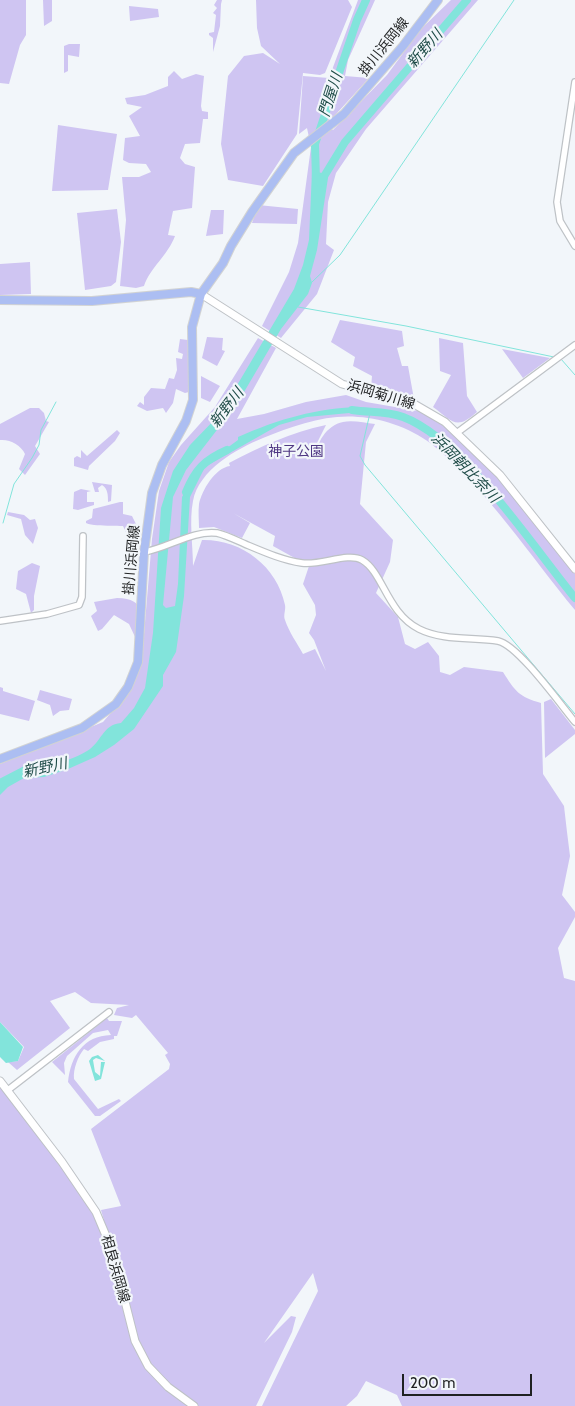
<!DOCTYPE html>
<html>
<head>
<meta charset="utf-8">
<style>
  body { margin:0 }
  #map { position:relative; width:575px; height:1406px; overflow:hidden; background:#f2f6fa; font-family:Cabin,sans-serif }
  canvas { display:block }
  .scale { position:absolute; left:402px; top:1374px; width:130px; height:22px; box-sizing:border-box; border:2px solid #1f2122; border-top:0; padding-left:6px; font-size:15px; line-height:18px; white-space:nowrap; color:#1f2122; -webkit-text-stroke:4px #f2f6fa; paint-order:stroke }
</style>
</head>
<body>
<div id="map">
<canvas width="575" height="1406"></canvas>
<div class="scale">200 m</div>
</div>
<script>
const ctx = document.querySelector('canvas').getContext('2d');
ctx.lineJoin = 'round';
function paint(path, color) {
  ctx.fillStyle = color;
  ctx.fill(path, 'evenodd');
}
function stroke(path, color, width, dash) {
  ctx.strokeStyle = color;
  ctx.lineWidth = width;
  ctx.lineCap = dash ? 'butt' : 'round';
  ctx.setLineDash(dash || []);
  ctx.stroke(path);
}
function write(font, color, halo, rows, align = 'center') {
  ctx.font = font + ' Cabin,"Noto Sans JP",sans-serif';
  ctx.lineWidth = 4.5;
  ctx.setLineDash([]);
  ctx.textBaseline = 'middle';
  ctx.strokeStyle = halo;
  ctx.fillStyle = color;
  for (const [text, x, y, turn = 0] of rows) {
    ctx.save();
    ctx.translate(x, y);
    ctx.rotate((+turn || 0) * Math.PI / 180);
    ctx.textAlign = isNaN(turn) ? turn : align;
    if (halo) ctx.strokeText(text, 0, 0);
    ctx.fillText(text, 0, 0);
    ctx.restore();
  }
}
paint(new Path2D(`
  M0,0H26V35L20,45L9,84L0,83Z
  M43,0H52V21L44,26Z
  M217,0H222L221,4L220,26L213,52V38L209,35V33L214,32L216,15L213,13L217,8L214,5Z
  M256,0H348L352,7L325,73L320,75L303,73L297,134L263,186L228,180L221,144L228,76L244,56L263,53L280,64L261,46L257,28Z
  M358,0H375L348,60L345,76L369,78L327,124L333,130L387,75L421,29L451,0H478L366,129L336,173L328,202L326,244L334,250L317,294L281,338L262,326L289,272L298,243L311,147L307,128L299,134L303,76L329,78Z
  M129,6L158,9L159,17L130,21Z
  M69,44H80L79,57L68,55V71L64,73V46Z
  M174,71L182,79L196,74L204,76L201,106L202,111L208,112V119H203L200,143L185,144L180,158L185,164L195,167L192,208L173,211L168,235L175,236C168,255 150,268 144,286L136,288L120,286L126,220L122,177H139L151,172L146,164L129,163L123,160L125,138L140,136L129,116L142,107L127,104L125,98L145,95L168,86V77Z
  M58,125L117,134L108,190L52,191Z
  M258,205L298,209L297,224L252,223Z
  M117,209L121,242L116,282L111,286L85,290L77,213Z
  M211,210H224L223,234L206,236Z
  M30,262L31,294L0,295V264Z
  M340,320L402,331L404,346L397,348L402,366H408L414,399L371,388L372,376L353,366L355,357L331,342Z
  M207,337L223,338L222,350L225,351L217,366L202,358Z
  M258,338L276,348L237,419L264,414L306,402L346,395L366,402L424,412L456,435L506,487L552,542L575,574V610C531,557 487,490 435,447C415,430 384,418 358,417C326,414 293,426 263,438C236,449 199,470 193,501C189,521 193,546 193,566L202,540C241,539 277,566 285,605C286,610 283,615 285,620C289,632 297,643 303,654L315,649L326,671L314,640L309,633L316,615L315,605L303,584L309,566L273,546L275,536L233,513L250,523L242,538L214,527L199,528C199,521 198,512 199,504C202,490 215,468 230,466L229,463C260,447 291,432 326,425L314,449L317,460C314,444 327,425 343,422C353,420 365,423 375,424L366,442L360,504L393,540L390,562L376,593L398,617L405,644L415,649L428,642L439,656L440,672L450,675L464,667L503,672C515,691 519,697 541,703L543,774L564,806L567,832L570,856L562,895L575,912V917L558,948L564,978L575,981V1406H402L397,1395L366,1381L357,1396L346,1406H262L318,1291L313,1273L264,1343L291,1316L296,1317L292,1332L256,1406H0V1086L92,1206L113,1252L101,1210L121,1206L91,1129L169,1069L170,1064L165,1055L168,1053L136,1015L132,1018L114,1015L117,1008L129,1005L91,1003L75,992L50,1001L70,1028L17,1070L8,1062L18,1061L24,1047L0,1022V764L103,722L128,693L142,658L152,539L159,491L169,462L181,445L215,407Z
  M439,338L463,343L467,396L477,412C456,431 452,421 433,407L451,375L440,371Z
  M180,339L188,340L189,392L185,393L176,389L173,403L166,413L163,408L147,411L137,406L140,402L144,405V397L151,388L165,389L169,378L174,379L177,370L176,358L182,359L183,354L178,352Z
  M502,349L550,358L523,378Z
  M201,376L220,386L210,402L201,398Z
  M30,408H39L44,413L46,421L49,422L35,446L40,454L25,475L19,469L25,454C21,445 10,439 0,440V424Z
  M117,430L120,433L115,441L89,466L88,470L74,466V458L77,456L81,458V450L87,456Z
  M92,482L112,485L111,501L108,502C108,495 108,489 102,485L98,488L99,492H95Z
  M81,489L91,491L87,492V502H94V505L78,510L73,509L74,492Z
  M120,502H123V514L132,516L138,528L126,532L123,526C112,525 95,527 86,523V521L92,518L93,509Z
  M8,512L24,515L30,520L35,519L38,528L33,544L25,535L21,519L7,515Z
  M32,563L40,566L34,596V610L31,613L26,594L16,589L18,571Z
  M117,598C148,599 139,615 136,639L129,624L114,615L102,629L98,631L91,616L97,611L94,602Z
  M0,687L3,688V691L35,701L29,721L0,714Z
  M40,690L72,699L69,710L60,711L53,716L50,705L37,700Z
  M551,699L575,730V734L545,758L544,702Z
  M107,1018L109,1021H122L117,1036H114V1039L100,1042L88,1051L84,1049C78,1056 73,1069 74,1079L98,1109L119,1099L121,1101L100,1116H95L68,1082C71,1056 83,1036 111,1035L108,1030L93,1033L67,1056L64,1063L65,1075L52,1062Z`), '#cfc5f2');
paint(new Path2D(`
  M312,171L327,174L328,178L317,250L310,276L312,283L308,294L281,329L237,404L186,470L173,497L163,605L166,608L175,606L178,584L182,497L197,470L238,440V437C279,419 316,408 361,407L360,412L307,417L279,425L205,467L190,497L184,596L176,652L163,675V686L134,729L114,745L95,757L68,769L44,777L24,778L8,787L0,795V781L10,775C35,767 64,765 87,751C101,743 103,724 121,723L134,708L145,688L153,633L161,508L173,471L190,445L220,414L294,289L303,265L309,240Z
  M0,1022L23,1047L18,1061L6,1063L0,1057Z
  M98,1055L105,1061L96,1058L93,1060L95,1072L100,1076L101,1062H105L101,1079L95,1081L89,1061L92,1057Z`), '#82e4db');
stroke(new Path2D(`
  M311,283L340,255L353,236L514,0
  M298,307L406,326L554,357
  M561,359L575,375
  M370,413L360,456L365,465L575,714
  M3,523L14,484L32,458L39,445L41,430L56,402`), '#82e4db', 1);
stroke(new Path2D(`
  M316,180L315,144L357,20L366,0
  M320,183L345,142L467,0
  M352,410C370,413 385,410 403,417C463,439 533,547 575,598
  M186,492C195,470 204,460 227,450
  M0,783L27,769L39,770`), '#82e4db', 8);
const tertiary = new Path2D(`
  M575,82L557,202L560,221L575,246
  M458,432L575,345
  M144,552C168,548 193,530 217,533C226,535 236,540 245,544C264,552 282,560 302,563C320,566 348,552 362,560C383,572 387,613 419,629C443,641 472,637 498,641C518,645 560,704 575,722
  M0,621L47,614L79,605L82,597L83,536
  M8,1090L109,1012`);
const secondary = new Path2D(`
  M201,294L342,384L414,404L445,422L500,475L575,569
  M0,1081L62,1162L96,1212L112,1250L135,1341L148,1366L168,1387L194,1406`);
const primary = new Path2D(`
  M0,300L92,301L191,292L201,294
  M0,759L82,728L116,704L128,687L138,662L144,552L152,493L162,465L186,421L193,400L192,327L201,294L223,263L231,246L252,212L294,153L344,114L403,46L438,0`);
stroke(tertiary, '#bec2c6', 8);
stroke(secondary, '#bec2c6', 9);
stroke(primary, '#d2d3d3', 10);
stroke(tertiary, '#fff', 5.5);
stroke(secondary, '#fff', 7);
stroke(primary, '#acbef2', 8);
write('14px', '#1f2122', '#f2f6fa', [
  ["掛川浜岡線",384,47,-51],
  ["浜岡菊川線",381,395,17],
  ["掛川浜岡線",132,560,-85],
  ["相良浜岡線",115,1269,74]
]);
write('14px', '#4f3784', '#f2f6fa', [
  ["神子公園",296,452]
]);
write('italic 15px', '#1f4c48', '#f2f6fa', [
  ["新野川",425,49,-49],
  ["門屋川",331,95,-72],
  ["新野川",227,408,-53],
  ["浜岡朝比奈川",465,468,46],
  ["新野川",45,768,-12]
]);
</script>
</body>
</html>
